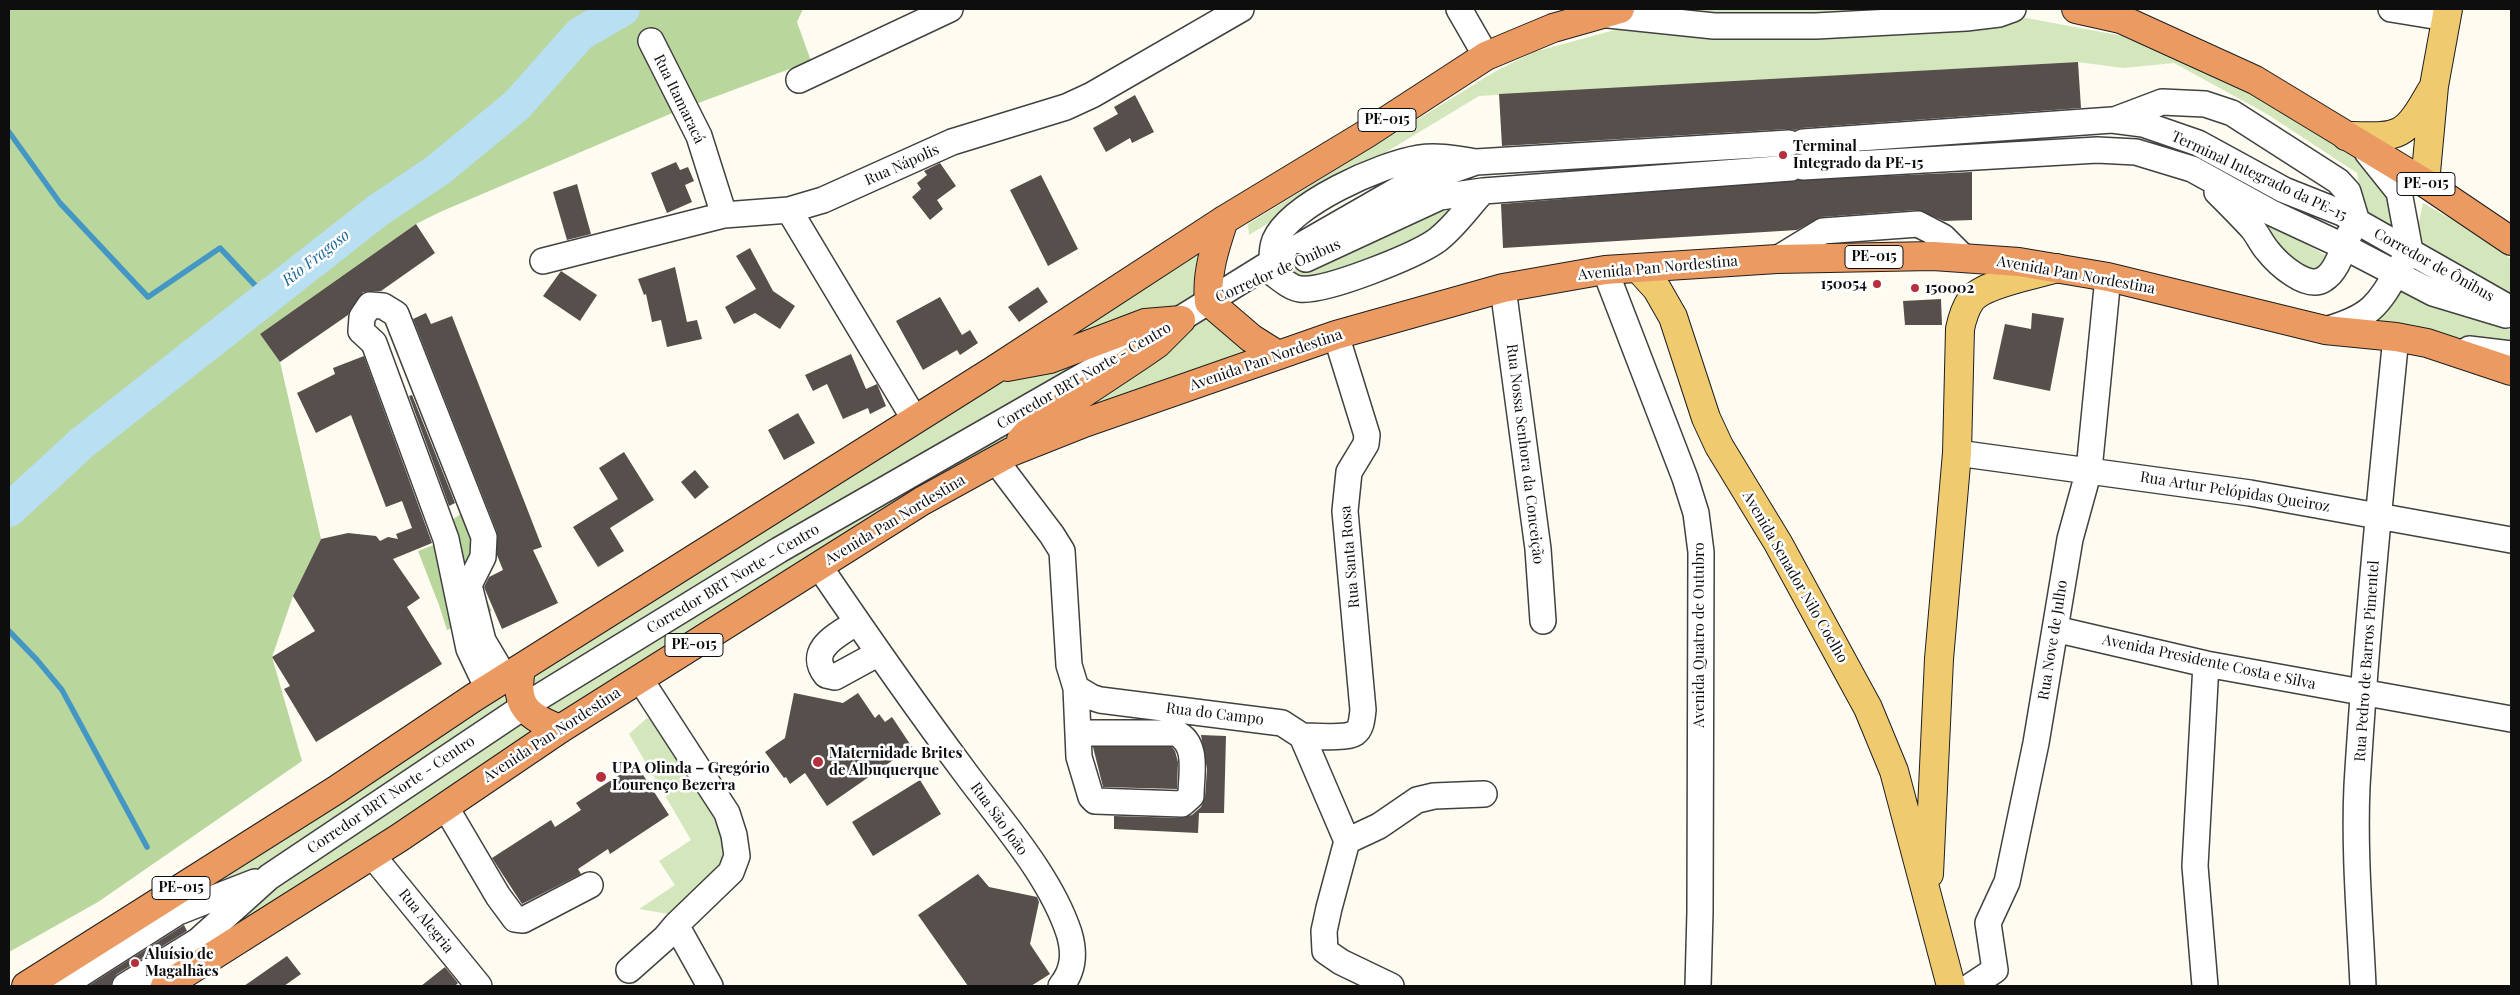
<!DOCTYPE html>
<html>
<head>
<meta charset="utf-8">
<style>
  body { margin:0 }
  #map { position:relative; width:2520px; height:995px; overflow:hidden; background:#fefbf0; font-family:"Playfair Display",serif }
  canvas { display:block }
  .frame { position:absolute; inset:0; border:10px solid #0e0e0e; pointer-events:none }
</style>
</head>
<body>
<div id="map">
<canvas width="2520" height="995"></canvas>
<div class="frame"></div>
</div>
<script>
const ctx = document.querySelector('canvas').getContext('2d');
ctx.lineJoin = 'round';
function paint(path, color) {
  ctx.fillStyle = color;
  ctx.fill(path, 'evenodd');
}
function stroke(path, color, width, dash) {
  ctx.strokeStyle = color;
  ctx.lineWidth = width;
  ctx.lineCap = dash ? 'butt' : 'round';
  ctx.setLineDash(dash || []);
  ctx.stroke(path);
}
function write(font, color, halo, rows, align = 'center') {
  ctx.font = font + ' "Playfair Display",serif';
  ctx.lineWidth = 5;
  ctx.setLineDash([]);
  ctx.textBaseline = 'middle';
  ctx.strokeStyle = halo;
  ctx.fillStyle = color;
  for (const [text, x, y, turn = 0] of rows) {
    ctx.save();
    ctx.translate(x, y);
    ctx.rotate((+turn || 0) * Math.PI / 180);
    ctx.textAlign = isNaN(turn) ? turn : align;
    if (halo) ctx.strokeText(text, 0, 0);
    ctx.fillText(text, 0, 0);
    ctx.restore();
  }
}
paint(new Path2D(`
  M1629,9H1995L1819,26Z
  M2016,16L2128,37L2159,48L2267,99L2326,140L2363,157L2393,194L2397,232L2364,215L2357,173L2267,114L2174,63L2123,68L2078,62L1479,96L1249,235L1248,224L1496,71L1534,52L1622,28L1895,35L1959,31Z
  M1483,191L1452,226L1310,290L1274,274L1315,255Z
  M2423,203L2486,239L2511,259V298L2415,241Z
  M2243,209L2334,260L2322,275L2298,271Z
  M1214,233L1201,301L1042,356Z
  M2395,283L2462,313L2511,330V343L2450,337L2369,321Z
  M1209,314L1267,359L1054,426Z
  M1135,335L534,691V677L688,574L992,386Z
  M1059,396L1005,449L563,714L544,708L676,622Z
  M512,682L515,703L268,870L183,896Z
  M520,716L537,739L203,947L279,877Z
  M647,718L658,723L718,819L726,847L725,866L668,914L639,909L675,885L659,861L691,840L629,734Z`), '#d4e7bc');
paint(new Path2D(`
  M9,9H803L797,22L811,61L677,111L440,212L416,224L260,334L280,362L321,539L293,596L272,657L302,761L98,902L9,952Z
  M468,509L477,579L492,611L447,630L439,605L418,551L444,541L440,528Z`), '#b9d69c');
stroke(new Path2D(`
  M9,132L60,203L148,297L220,248L267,298
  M9,631L37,660L62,690L147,847`), '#4497c5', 5.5);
stroke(new Path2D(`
  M9,510L83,442L377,211L438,170L517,105L580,34L623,9`), '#b8dff2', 34);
paint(new Path2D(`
  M2078,62L2081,108L1802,128L1795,130L1788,129L1502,146L1499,94Z
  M1135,95L1154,132L1132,143L1130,138L1106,152L1093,128L1118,114L1114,107Z
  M676,162L680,170L688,167L694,181L685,185L692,202L667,213L651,173Z
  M940,163L956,186L937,200L943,209L930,220L912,197L921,189L917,183L927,175L924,171Z
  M1972,172V220L1944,221L1917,210L1822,217L1797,230L1503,248L1501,204L1798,180Z
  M1041,175L1078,249L1048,266L1010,190Z
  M577,184L591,234L567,240L553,192Z
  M416,224L435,253L381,291L363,292L348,315L280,362L260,334Z
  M750,248L773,291L795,306L780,329L755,313L734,324L725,307L756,289L736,256Z
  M675,267L687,322L697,320L702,339L667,347L661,320L652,322L646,294L644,295L638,279Z
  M561,271L597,295L580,321L543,296Z
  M1038,287L1048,302L1019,322L1008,307Z
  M940,297L962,335L970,330L978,343L960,355L957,350L923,370L896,321Z
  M1941,299L1942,325H1905L1903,301Z
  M426,313L431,324L452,316L542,547L533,550L558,603L502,629L484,587L489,577L503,570L497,555V532L413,319Z
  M2032,313L2064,318L2050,391L1993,379L2005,324L2031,329Z
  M851,354L866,389L877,384L886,406L870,414L868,408L843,419L827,384L813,391L805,375Z
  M364,356L432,543L393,559L420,598L407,607L442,664L316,742L284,689L290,686L272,657L315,631L293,596L321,539L348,533L376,536L380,541L388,537L398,539L396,534L412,528L402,501L386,507L351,415L316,433L297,393L335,374L333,368Z
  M412,395L455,503L449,506L409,396Z
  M798,413L815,443L784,460L768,430Z
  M624,452L654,500L610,528L624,551L598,567L573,527L618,499L599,468Z
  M695,470L709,487L695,499L681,482Z
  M794,693L843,703L858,693L875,718L879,714L885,722L892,717L912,747L827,806L805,773L790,784L786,777L784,778L765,752L785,738Z
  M1201,735L1226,736L1224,813H1199L1198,833L1114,829V816L1182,818L1192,815L1201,807L1205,797L1207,769Z
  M1093,747H1172L1175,751L1178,762L1177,789L1103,787Z
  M636,764L669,815L610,854L608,849L578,869L581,874L522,904L492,858L551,820L555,827L581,810L576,803Z
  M920,780L941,814L873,856L852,822Z
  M978,874L989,887L1037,897L1039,902L1030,944L1050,974L1031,986H968L918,915Z
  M184,925L187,931L117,974L113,979L111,986H88Z
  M287,956L301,974L284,986H244Z
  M445,967L458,983L455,986H421Z`), '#564f4b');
const minor = new Path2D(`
  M1459,9L1486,56
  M2391,9L2446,18
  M1599,14L1714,26H1816L1966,18L1999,14L2013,9
  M651,41L699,136L724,215
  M799,80L950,9
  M2117,119L2162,102L2205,104L2232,113L2338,181L2348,192L2357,222
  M1803,142L2112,120L2143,124L2198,143L2284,190L2342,213L2511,309
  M2367,152L2399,192L2410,251
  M1803,167L2097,150L2136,152L2192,169L2270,212L2343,246L2433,293L2506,315
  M1483,191C1468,207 1454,228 1436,241C1414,256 1326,292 1300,289C1291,288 1282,280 1274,274C1272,264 1271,250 1275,240C1291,204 1381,164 1419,158C1438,155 1457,159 1476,162L1789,143
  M2217,192C2229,204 2241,216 2252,228C2258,235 2261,243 2267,250C2277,263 2307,291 2324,279C2338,271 2343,247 2350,233
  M789,210L915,420
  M1306,259L1440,197L1483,191L1791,168
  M1777,259L1823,231L1918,224L1943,237L1964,258
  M543,261L724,215L789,210L823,200L952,142L1066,107L1092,95L1241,9
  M1605,270L1685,478L1696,513L1701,552L1700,912L1698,986
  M1503,288L1538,549L1543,621
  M1164,329L1272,262L1401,188L1476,162
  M2325,330C2375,316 2379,303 2404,260
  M2469,349L2511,354
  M1957,453L2250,493L2511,540
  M996,461L1052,535L1062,551L1069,665L1076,688L1091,697L1100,700L1282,723L1302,736L1347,841L1329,908L1324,931L1325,951L1341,962L1391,986
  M819,566C866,635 914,704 964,771C1000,820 1050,875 1069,933C1075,953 1074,970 1061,986
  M857,622C838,635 806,649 826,675L835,677L879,653
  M2055,629L2206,664L2511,719
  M640,679L727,813L734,835L737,856L731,872L676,925L710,986
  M1076,688L1079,757L1091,797L1095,801L1182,804L1191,796C1191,774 1199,744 1176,733H1078
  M488,689L469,649L446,539L374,343L361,331L362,317L370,305L383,306L396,314L484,537L483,557L469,585L483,641L505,678
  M1302,736C1314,736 1346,739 1355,733C1362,728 1362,717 1363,710L1345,511L1349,472L1366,444L1367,435L1336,335
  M445,806L498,896L515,919L523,920L590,885
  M1347,841L1379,826L1417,800L1434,796L1484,794
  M372,855L479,986
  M629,970L665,938L676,925
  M62,986L178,912L255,882
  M125,986L198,941L269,877L523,707L779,550L1123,353
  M1971,986L1995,970L1988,923L2007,882L2036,743L2070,539L2089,470L2108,277
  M2205,986L2195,866L2206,664
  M2363,986C2360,920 2354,852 2357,786C2366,636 2381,486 2396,337`);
const major = new Path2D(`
  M2346,136C2400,137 2404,139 2431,91
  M2425,183L2434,86L2448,9
  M1638,268L1657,289L1673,317L1706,418L1719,446L1778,543L1868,708L1894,771L1951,986
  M1929,874L1939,659L1957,453L1960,329C1962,319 1965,309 1971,300C1984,283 2036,275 2057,268`);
const highway = new Path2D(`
  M2076,9L2121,19L2255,80L2425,183L2511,241
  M1224,220C1215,247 1206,274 1209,302L1251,338L1278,355
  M1007,367L1050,359L1145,323L1181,320
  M1021,440L1034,426L1141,355L1157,344L1181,320
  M521,669C514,706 527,716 560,729
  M26,986L336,790L473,698L994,370L1224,220L1366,134L1486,56L1553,28L1620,9
  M165,986L399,838L560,729L922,501L1011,452L1084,423L1336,335L1503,288L1605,270L1777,259L1933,256L2019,262L2108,277L2325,330L2396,337L2427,343L2511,371`);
stroke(minor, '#414141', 28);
stroke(major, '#1f1f1f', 30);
stroke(highway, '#1f1f1f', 30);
stroke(minor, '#fff', 25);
stroke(major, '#efca6f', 28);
stroke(highway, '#eb9a61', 28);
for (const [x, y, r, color] of [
  [1783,155,5,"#b52f3c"],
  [1877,284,5,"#b52f3c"],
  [1915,288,5,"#b52f3c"],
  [818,762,6,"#b52f3c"],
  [601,777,6,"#b52f3c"],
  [135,963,5,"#b52f3c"]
]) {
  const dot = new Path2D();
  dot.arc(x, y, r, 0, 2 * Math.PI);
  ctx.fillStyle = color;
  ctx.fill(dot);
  stroke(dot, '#fff', 2);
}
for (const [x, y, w] of [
  [1387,120,58],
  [2426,184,58],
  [1874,257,58],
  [694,645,58],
  [181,888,58]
]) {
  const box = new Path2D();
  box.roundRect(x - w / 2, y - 11.5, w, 23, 4);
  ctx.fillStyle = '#fff';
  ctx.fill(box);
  stroke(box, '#0e0e0e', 1);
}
write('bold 14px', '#0e0e0e', null, [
  ["PE-015",1387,120],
  ["PE-015",2426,184],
  ["PE-015",1874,257],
  ["PE-015",694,645],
  ["PE-015",181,888]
]);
write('15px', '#0e0e0e', '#fff', [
  ["Rua Itamaracá",679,99,64],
  ["Rua Nápolis",902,165,-24],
  ["Terminal Integrado da PE-15",2259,176,25],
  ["Corredor de Ônibus",2434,265,29],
  ["Avenida Pan Nordestina",1658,268,-5],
  ["Corredor de Ônibus",1278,271,-24],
  ["Avenida Pan Nordestina",2076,275,10],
  ["Avenida Pan Nordestina",1266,360,-19],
  ["Corredor BRT Norte - Centro",1084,376,-30],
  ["Rua Nossa Senhora da Conceição",1525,454,83],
  ["Rua Artur Pelópidas Queiroz",2235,492,9],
  ["Avenida Pan Nordestina",895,520,-31],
  ["Rua Santa Rosa",1350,557,-95],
  ["Avenida Senador Nilo Coelho",1795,577,60],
  ["Corredor BRT Norte - Centro",733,579,-31],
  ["Avenida Quatro de Outubro",1699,635,-90],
  ["Rua Nove de Julho",2053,640,-81],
  ["Rua Pedro de Barros Pimentel",2367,661,-86],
  ["Avenida Presidente Costa e Silva",2209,662,12],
  ["Rua do Campo",1215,714,7],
  ["Avenida Pan Nordestina",552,735,-33],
  ["Corredor BRT Norte - Centro",391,795,-34],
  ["Rua São João",999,819,54],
  ["Rua Alegria",426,921,51]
]);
write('bold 15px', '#0e0e0e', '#fff', [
  ["Terminal",1793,146],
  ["Integrado da PE-15",1793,163],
  ["150054",1867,284,"right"],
  ["150002",1925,288],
  ["Maternidade Brites",829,753],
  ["de Albuquerque",829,770],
  ["UPA Olinda – Gregório",612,768],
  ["Lourenço Bezerra",612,785],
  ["Aluísio de",145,954],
  ["Magalhães",145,971]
], 'left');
write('italic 16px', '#1f6998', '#fff', [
  ["Rio Fragoso",316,258,-38]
]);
</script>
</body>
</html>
